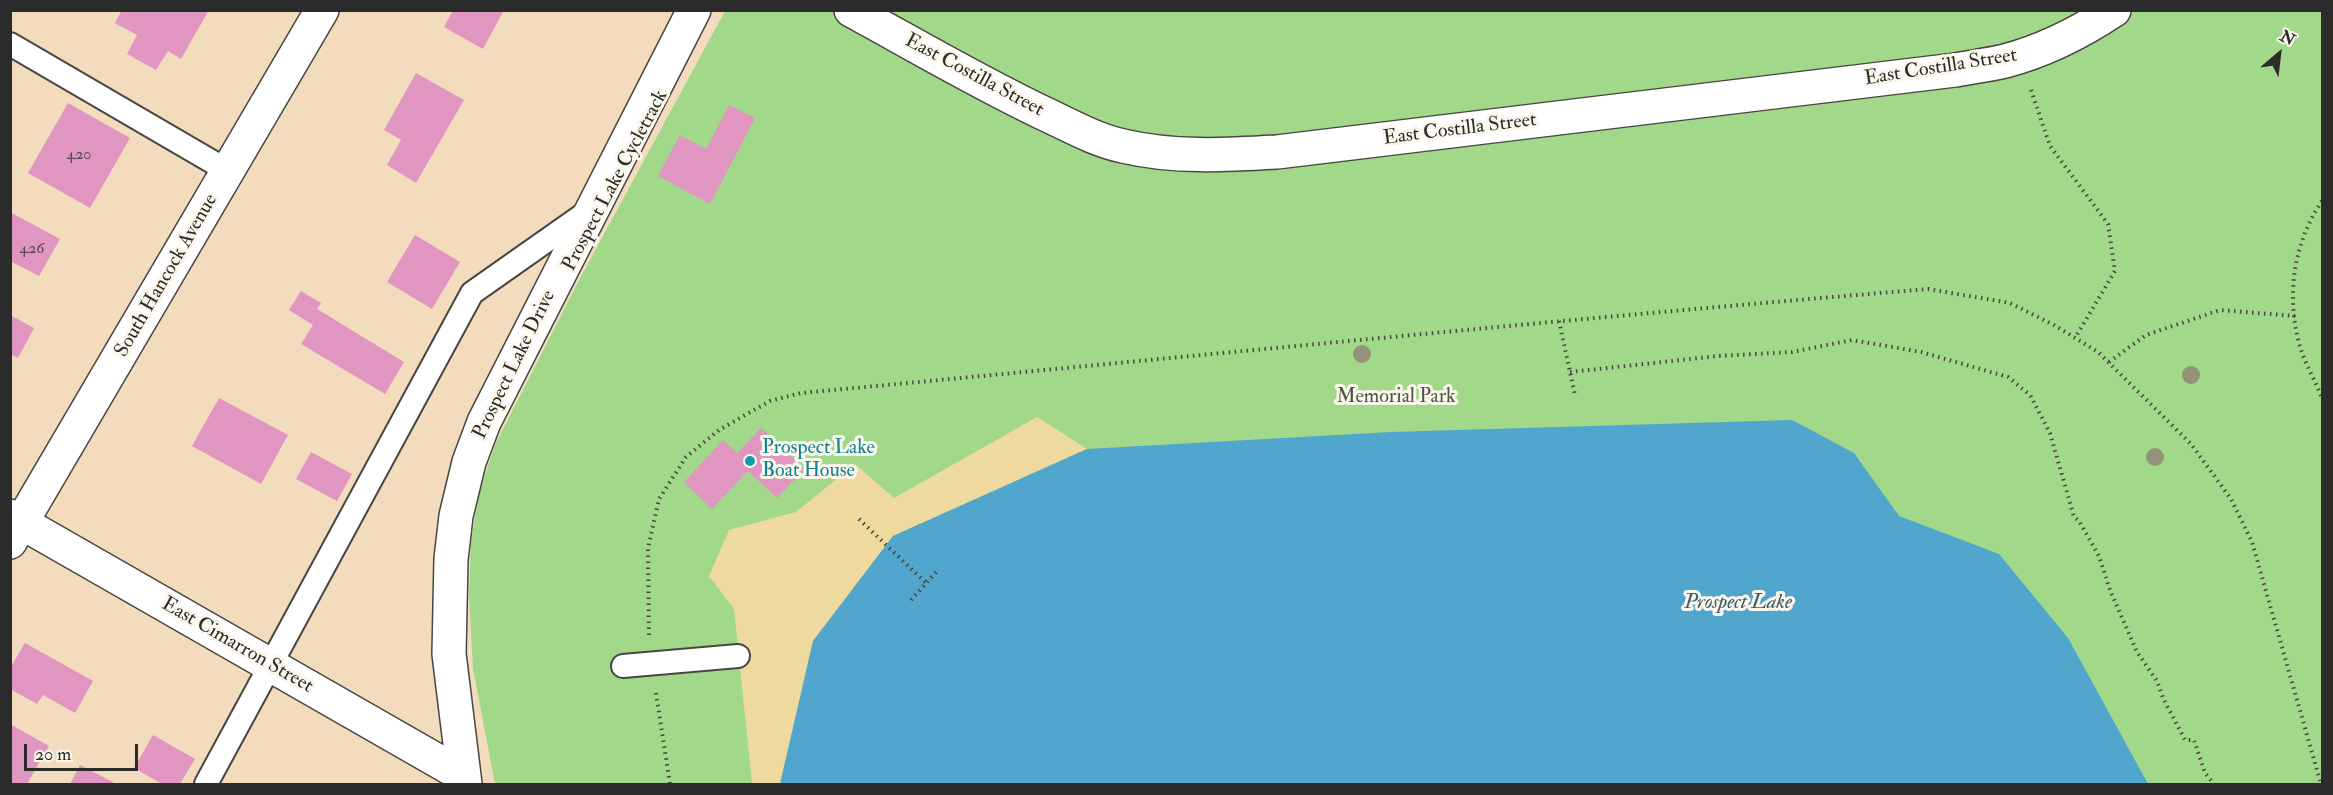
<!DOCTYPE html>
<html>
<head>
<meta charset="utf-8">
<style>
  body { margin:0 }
  #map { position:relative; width:2333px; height:795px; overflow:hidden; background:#f3dcbd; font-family:"IM FELL Double Pica",serif }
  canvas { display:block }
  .frame { position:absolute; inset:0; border:12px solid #2b2b2b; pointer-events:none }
  .north { position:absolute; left:2249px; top:24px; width:60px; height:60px; -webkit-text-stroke:4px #fbf7ec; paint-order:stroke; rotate:28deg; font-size:16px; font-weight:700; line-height:24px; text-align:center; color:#2b2b2b }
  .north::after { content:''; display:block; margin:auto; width:21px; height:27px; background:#2b2b2b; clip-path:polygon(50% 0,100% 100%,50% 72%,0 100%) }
  .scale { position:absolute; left:24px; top:744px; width:114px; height:27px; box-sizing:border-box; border:3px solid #2b2b2b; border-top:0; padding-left:8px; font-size:18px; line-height:21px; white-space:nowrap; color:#2b2b2b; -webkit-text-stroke:4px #fbf7ec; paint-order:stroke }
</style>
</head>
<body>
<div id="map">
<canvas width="2333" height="795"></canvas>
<div class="frame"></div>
<div class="north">N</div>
<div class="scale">20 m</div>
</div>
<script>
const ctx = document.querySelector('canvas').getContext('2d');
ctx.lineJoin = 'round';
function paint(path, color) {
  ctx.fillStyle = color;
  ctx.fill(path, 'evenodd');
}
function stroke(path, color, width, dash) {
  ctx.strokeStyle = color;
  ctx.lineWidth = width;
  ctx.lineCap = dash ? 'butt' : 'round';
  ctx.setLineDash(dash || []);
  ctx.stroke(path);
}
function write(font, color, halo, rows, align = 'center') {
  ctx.font = font + ' "IM FELL Double Pica",serif';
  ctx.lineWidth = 6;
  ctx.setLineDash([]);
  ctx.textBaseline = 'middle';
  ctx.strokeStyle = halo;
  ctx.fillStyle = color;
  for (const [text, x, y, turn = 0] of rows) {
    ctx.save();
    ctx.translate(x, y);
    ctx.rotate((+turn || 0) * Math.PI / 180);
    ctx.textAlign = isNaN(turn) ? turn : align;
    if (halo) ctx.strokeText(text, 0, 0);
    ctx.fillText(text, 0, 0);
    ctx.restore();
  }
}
paint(new Path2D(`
  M725,11H2322V784H495L473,669L469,595L471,541L480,490L495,445L578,282Z`), '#a1d88a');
paint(new Path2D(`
  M1037,417L1087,449L893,536L813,641L780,784H752L734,609L709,576L729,530L796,512L855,464L894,498Z`), '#eeda9e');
paint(new Path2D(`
  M1792,420L1854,453L1899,516L1999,554L2068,638L2148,784H780L813,641L893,536L1087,449L1391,432Z`), '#50a6cc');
paint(new Path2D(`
  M122,10H209L181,59L168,51L156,70L127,54L137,35L115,23Z
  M453,10H504L483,49L444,27Z
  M416,73L464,100L416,183L387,165L401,140L384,130Z
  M68,103L130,138L90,208L28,173Z
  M729,105L755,118L710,204L658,176L680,135L706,149Z
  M10,212L60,239L39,276L10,261Z
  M415,235L460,262L432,309L387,282Z
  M301,291L321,303L317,309L404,362L385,394L301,344L313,325L289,310Z
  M10,315L34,328L18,358L10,354Z
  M219,398L288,435L261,484L192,446Z
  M761,428L805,469L777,498L748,471L712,509L684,482L723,440L737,453Z
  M311,452L352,474L337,501L296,479Z
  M25,643L93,681L75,713L43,695L37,704L10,689V668Z
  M10,724L49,746L27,784H10Z
  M153,735L195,759L180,784H162L134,768Z
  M80,765L113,782L112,784H70Z`), '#e195c1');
const service = new Path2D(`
  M10,44L228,171
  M623,666L738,656
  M206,784L472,293L590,210`);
const minor = new Path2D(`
  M851,10C915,45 978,82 1043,113C1069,125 1095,140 1123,146C1174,158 1225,155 1277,152L1955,70C1971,67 1988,65 2005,61C2043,51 2081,32 2114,10
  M10,516L464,776
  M465,784L449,654L451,559L456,516L469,462L484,422L694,10`);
const secondary = new Path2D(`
  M10,542L322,10`);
stroke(service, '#494641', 26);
stroke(minor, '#494641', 36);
stroke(secondary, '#494641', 36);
stroke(new Path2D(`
  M2031,90L2050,146L2108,224L2115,271L2075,338
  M2322,201C2294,242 2286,294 2299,343C2304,362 2315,380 2322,398
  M1559,321L1575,395
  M2109,362L2146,335L2220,310L2295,316
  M1570,372L1718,356L1792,352L1852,340L1921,352L2008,377L2030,395L2050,433L2074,517L2079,521L2099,556L2110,590L2137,652L2157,681L2163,698L2185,740H2194L2205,773L2214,784
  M859,519L926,583
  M911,600L939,569
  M649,635L648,548L659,499L686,457L719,430L770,401L801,393C1177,358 1552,320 1928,289L2010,303L2054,325L2098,352L2191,444L2231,499L2252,542L2321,784
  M656,693L670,784`), '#494641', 4, [1.5, 4.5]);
stroke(service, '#fff', 22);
stroke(minor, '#fff', 33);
stroke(secondary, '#fff', 33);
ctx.fillStyle = '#95927a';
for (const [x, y] of [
  [1362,354],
  [2191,375],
  [2155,457]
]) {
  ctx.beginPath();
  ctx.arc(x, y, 9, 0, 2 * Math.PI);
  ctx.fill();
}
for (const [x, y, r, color] of [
  [750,461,6,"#0f9aa8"]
]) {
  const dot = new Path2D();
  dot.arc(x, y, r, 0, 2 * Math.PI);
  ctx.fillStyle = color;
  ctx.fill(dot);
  stroke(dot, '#fbf7ec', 2);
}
write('16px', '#584650', null, [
  ["420",79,156],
  ["426",32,250]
]);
write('20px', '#2b2b2b', '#fbf7ec', [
  ["East Costilla Street",1941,68,-9],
  ["East Costilla Street",974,76,28],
  ["East Costilla Street",1460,130,-7],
  ["Prospect Lake Cycletrack",616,181,-62],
  ["South Hancock Avenue",167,276,-60],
  ["Prospect Lake Drive",515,365,-64],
  ["East Cimarron Street",237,646,30]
]);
write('20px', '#485643', '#fbf7ec', [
  ["Memorial Park",1396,398]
]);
write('20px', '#0d838f', '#fbf7ec', [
  ["Prospect Lake",762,449],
  ["Boat House",762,472]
], 'left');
write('italic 21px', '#3a5c6b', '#fbf7ec', [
  ["Prospect Lake",1738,603]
]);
</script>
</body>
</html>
